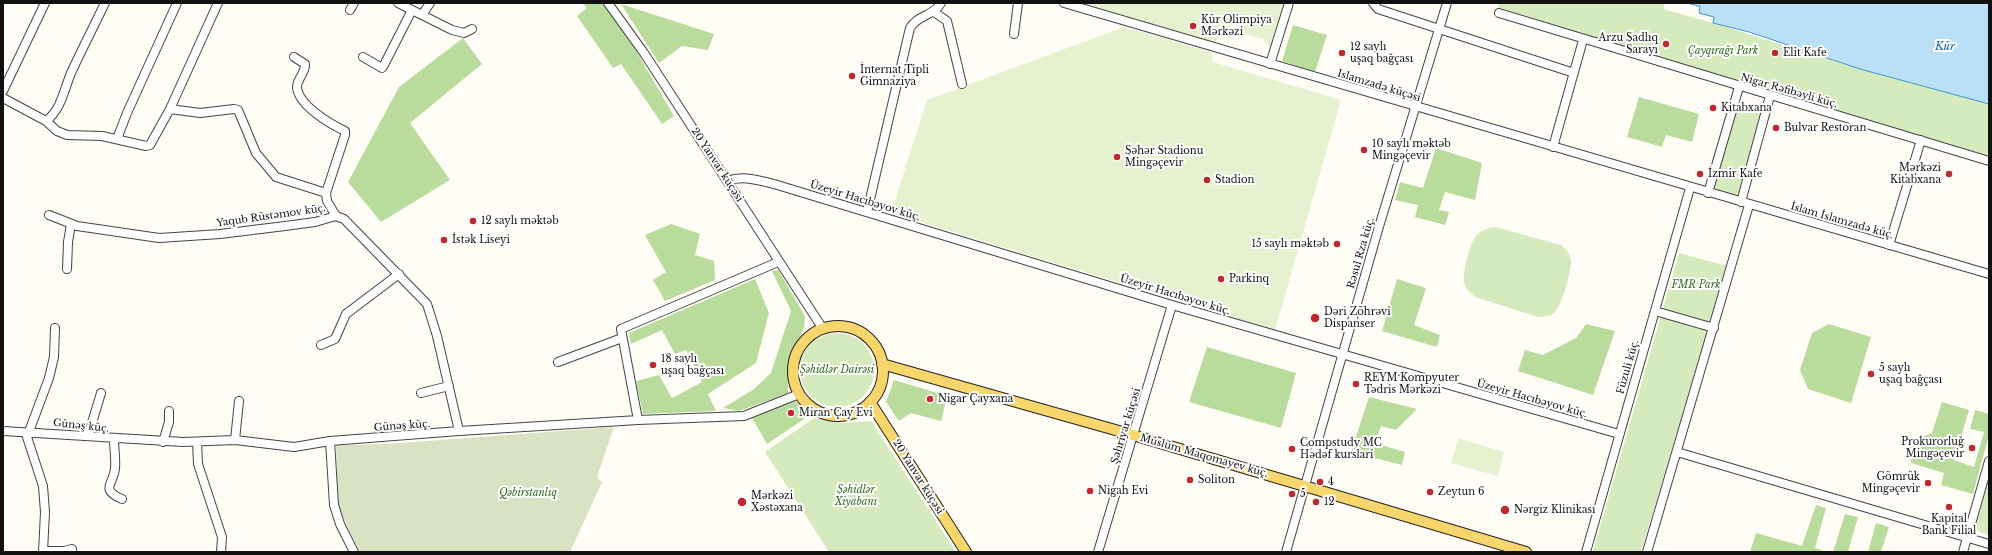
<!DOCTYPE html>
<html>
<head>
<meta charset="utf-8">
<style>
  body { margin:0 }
  #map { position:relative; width:1992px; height:555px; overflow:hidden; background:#fffdf5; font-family:"Libre Baskerville",serif }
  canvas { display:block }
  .frame { position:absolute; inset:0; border:4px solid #111; pointer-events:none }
</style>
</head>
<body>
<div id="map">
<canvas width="1992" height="555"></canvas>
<div class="frame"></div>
</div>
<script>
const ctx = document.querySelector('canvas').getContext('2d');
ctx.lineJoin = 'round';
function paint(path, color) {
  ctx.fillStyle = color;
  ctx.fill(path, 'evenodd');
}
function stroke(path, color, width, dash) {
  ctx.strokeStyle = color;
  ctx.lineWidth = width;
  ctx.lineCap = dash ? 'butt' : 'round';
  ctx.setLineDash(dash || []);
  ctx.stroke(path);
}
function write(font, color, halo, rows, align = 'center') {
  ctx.font = font + ' "Libre Baskerville",serif';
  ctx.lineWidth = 4;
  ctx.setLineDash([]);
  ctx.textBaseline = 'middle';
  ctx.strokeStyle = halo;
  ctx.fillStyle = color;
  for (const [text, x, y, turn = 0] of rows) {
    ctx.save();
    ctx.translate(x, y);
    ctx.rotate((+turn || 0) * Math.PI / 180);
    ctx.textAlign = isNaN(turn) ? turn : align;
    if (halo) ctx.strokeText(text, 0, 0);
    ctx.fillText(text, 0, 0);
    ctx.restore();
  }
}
paint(new Path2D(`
  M1499,3H1665L1663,9L1713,23L1860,69L1989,104V156L1736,81L1498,7Z
  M1740,107H1745L1761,112V117L1740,197L1714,190L1735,112Z
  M1495,227L1561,245C1566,249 1570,254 1571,260C1572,270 1561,308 1554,313C1549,317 1544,316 1538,317L1475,297C1471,293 1467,291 1465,285C1461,278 1469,247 1474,239C1478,231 1487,228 1495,227Z
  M1679,253L1727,266L1641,552L1593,551Z
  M800 370a37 37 0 1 1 74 0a37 37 0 1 1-74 0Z
  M814,418L843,423L871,421L956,552H829L765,452Z
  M1989,478V535L1975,530Z`), '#d5ebbd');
paint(new Path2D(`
  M583,3H605L635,49L674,116L662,124L621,64L613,68L577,16L587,8Z
  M621,4L714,34L708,50L682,46L659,63Z
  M1293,25L1327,35L1315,72L1282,61Z
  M463,38L482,64L410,123L450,180L381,222L348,182L399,87Z
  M1639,97L1699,114L1692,142L1666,135L1662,147L1627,137Z
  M1436,148L1482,163L1475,200L1445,192L1439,210L1449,212L1445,225L1415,217L1418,205L1395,200L1400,182L1423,188Z
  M671,224L700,234L695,255L714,261L715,280L665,301L653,280L666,272L645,235Z
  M778,270L805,316L804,328L793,352L788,369V393L739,411L723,408L754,389L771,373L791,311L772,271Z
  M755,279L769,313L756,363L708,394L716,411L643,414L636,381L659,375L672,398L702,382L686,350L675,354L662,330L631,344L629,333Z
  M1397,279L1426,288L1414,325L1440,335L1437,347L1382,331Z
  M1586,324L1615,331L1593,395L1518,371L1525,350L1543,355L1576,338Z
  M1829,324L1871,337L1851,403L1808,389L1800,370L1812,333Z
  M1207,347L1296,373L1281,428L1189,402Z
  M894,380L947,396L941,421L911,413L899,421L886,402Z
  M1369,397L1417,409L1396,430L1381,426L1375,443L1405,452L1402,465L1351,452Z
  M794,400L810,415L767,444L752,418Z
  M1942,402L1969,410L1954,460L1974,467L1984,432L1970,429L1975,410L1989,414V435L1973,494L1941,485L1944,473L1911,463L1908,443L1932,433Z
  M1816,505L1826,508L1815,548L1827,552H1750L1756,533L1802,546Z
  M1845,514L1858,517L1848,552H1833Z
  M1876,523L1889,527L1881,552H1868Z`), '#b9dc9c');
paint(new Path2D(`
  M614,427L597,477L602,482L570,552H360L338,506L336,445L386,444Z`), '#d9e3c4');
paint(new Path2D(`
  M1077,3H1284L1271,48L1263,39L1242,33L1241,27L1233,24L1214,43Z
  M1124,27L1211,52L1213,62L1341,100L1275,330L891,213L927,100Z
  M1458,438L1504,452L1498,476L1451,463Z`), '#e6f2cf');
const water = new Path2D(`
  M1688,3H1989V104L1860,69L1749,32L1713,23L1714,17L1699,13L1700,7Z`);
paint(water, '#b9e0f7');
stroke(water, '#3f96cf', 1);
const minor = new Path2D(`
  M398,3L452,30L464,33L472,29
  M608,3L644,53L823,329
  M1064,3L1989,274
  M1373,3L1378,9L1574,73
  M350,10L354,3
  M934,12L947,21L962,84
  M1499,13L1989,161
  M422,15L430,3
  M1014,34L1018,3
  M294,57L305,64C306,72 297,79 297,87C298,105 330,124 345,131V135L326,193
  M363,57L382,68L384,65L412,10
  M1270,64L1289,3
  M3,91L45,3
  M3,98L46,121L57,131L67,135L102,136L146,146L150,145L170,109L218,3
  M170,109L200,113L234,109L238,110L256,153L276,177L326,193L327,201L336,216
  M46,121C61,110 64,90 71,73C82,49 94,26 105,3
  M117,139L127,113L177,3
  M1553,147L1583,40
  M727,181C743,175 757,180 774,184L1172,305L1619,434
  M1708,193L1739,87
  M1741,202L1770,96
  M867,212L910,28C917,15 934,16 941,3
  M49,215L77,226L159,238L220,234L285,226L315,222L336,216L344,219L427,304L437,336L459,431
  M1889,245L1921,140
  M67,269L68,242L71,224
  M1655,311L1714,328
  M321,345L335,339L346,314L399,274
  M558,362L622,338
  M421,393L449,386
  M638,420L621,329L778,262
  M3,431L183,442L235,440L294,447L330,441L459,431L638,420L744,416L799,394
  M88,436L101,393
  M114,439C114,449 116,459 115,468C114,484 99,489 122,499
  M235,440L239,401
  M330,441L334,505L340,524L354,552
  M163,442L169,422V411
  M197,442L198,464L222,537L221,552
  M1677,452L1989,544
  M43,551H64L72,549
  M43,552L45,512L43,486L27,437L49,378L54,357L55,328
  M1098,552L1172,305
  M1286,552L1378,230L1447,3
  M1586,552L1690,188
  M1647,552L1749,205
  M1963,552L1989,461`);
const major = new Path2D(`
  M793 371a45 45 0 1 1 90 0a45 45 0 1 1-90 0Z
  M882,364L1133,435L1526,552
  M870,402L966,552`);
stroke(minor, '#444', 10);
stroke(major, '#222', 12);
stroke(minor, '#fff', 8);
stroke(major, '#f9d66b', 10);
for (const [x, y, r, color] of [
  [1193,26,4,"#c4262e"],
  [1666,44,4,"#c4262e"],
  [1342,53,4,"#c4262e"],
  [1775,53,4,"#c4262e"],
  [852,76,4,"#c4262e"],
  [1713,108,4,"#c4262e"],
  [1776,128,4,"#c4262e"],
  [1364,150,4,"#c4262e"],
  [1117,157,4,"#c4262e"],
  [1700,174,4,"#c4262e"],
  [1949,174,4,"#c4262e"],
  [1207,180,4,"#c4262e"],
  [473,221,4,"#c4262e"],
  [444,240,4,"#c4262e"],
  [1337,244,4,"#c4262e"],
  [1221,279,4,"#c4262e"],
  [1315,318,5,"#c4262e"],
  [653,365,4,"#c4262e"],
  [1871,374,4,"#c4262e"],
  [1356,384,4,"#c4262e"],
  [930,399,4,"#c4262e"],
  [791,413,4,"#c4262e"],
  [1972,448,4,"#c4262e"],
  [1292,449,4,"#c4262e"],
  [1190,480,4,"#c4262e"],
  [1320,482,4,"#c4262e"],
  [1928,483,4,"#c4262e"],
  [1090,491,4,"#c4262e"],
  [1430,492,4,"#c4262e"],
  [1292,494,4,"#c4262e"],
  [742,502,5,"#c4262e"],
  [1316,502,4,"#c4262e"],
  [1949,507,4,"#c4262e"],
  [1505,510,5,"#c4262e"]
]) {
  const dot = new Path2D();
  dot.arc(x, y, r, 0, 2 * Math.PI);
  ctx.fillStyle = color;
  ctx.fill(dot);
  stroke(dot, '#fff', 1.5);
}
write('10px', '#111', '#fff', [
  ["Kür Olimpiya",1201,20],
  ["Mərkəzi",1201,32],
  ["Arzu Şadlıq",1658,38,"right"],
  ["Sarayı",1658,50,"right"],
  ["12 saylı",1350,47],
  ["uşaq bağçası",1350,59],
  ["Elit Kafe",1783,53],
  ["İnternat Tipli",860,70],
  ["Gimnaziya",860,82],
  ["Kitabxana",1721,108],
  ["Bulvar Restoran",1784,128],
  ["10 saylı məktəb",1372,144],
  ["Mingəçevir",1372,156],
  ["Şəhər Stadionu",1125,151],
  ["Mingəçevir",1125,163],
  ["Mərkəzi",1941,168,"right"],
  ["Kitabxana",1941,180,"right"],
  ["İzmir Kafe",1708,174],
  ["Stadion",1215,180],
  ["12 saylı məktəb",481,221],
  ["İstək Liseyi",452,240],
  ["15 saylı məktəb",1329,244,"right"],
  ["Parkinq",1229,279],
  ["Dəri Zöhrəvi",1324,312],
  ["Dispanser",1324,324],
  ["18 saylı",661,359],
  ["uşaq bağçası",661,371],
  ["5 saylı",1879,368],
  ["uşaq bağçası",1879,380],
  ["REYM Kompyuter",1364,378],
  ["Tədris Mərkəzi",1364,390],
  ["Nigar Çayxana",938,399],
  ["Miran Çay Evi",799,413],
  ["Prokurorluğ",1964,442,"right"],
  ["Mingəçevir",1964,454,"right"],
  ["Compstudy MC",1300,443],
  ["Hədəf kurslari",1300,455],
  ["Gömrük",1920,477,"right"],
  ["Mingəçevir",1920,489,"right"],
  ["Soliton",1198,480],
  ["4",1328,482],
  ["Nigah Evi",1098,491],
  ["Zeytun 6",1438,492],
  ["5",1300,494],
  ["Mərkəzi",751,496],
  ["Xəstəxana",751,508],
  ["12",1324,502],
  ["Nərgiz Klinikası",1514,510],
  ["Kapital",1949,519,"center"],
  ["Bank Filial",1949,531,"center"]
], 'left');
write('italic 10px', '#2f6b1f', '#fff', [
  ["Çayqırağı Park",1723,51],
  ["FMR Park",1696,285],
  ["Şəhidlər Dairəsi",837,370],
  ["Şəhidlər",856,490],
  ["Xiyabanı",856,502],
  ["Qəbirstanlıq",528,493]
]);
write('10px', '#111', '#fff', [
  ["Islamzadə küçəsi",1379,86,17],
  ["Nigar Rəfibəyli küç.",1789,91,16],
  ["20 Yanvar küçəsi",717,165,57],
  ["Üzeyir Hacıbəyov küç.",865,201,17],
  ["Yaqub Rüstəmov küç.",271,216,-8],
  ["İslam İslamzadə küç.",1842,221,16],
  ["Rəsul Rza küç.",1361,253,-74],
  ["Üzeyir Hacıbəyov küç.",1175,295,17],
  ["Füzuli küç.",1628,367,-74],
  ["Üzeyir Hacıbəyov küç.",1532,399,16],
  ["Günəş küç.",81,426,6],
  ["Günəş küç.",402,426,-4],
  ["Şəhriyar küçəsi",1126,426,-73],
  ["Müslüm Maqomayev küç.",1204,456,16],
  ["20 Yanvar küçəsi",918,477,58]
]);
write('italic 11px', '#1768a6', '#fff', [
  ["Kür",1945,47]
]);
</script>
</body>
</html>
